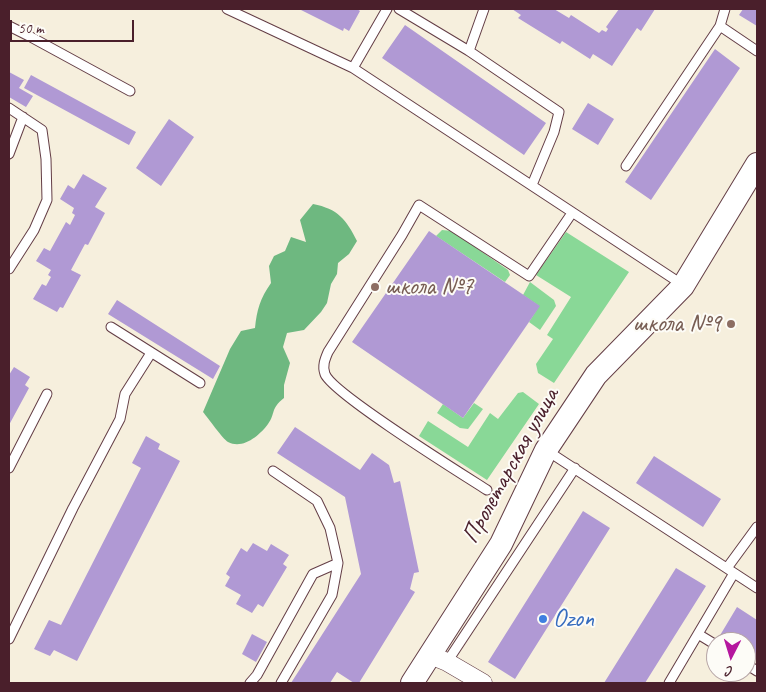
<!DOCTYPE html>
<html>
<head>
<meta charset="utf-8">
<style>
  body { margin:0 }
  #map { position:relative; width:766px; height:692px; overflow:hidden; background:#f6efdd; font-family:Caveat,sans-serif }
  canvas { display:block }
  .frame { position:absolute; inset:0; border:10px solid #4a1f2b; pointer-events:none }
  .north { position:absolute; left:706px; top:632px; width:50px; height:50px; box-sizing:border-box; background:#fdfcf7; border:1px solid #b5a4a5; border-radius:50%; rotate:185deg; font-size:14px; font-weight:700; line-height:20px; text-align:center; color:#4a1f2b }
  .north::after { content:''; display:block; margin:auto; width:18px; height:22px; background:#b5179e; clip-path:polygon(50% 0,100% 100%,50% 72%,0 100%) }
  .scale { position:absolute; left:10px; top:20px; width:124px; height:22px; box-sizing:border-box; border:2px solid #4a1f2b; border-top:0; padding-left:6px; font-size:15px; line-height:18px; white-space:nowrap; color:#4a1f2b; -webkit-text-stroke:4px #fdfcf7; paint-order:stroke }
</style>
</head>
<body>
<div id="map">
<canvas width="766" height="692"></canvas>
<div class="frame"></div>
<div class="north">С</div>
<div class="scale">50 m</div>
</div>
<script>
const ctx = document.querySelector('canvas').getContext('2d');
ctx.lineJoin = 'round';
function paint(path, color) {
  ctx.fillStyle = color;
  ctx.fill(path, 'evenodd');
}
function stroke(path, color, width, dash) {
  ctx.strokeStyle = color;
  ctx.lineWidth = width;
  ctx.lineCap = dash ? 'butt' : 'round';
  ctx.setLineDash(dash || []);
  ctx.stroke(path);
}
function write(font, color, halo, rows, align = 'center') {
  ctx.font = font + ' Caveat,sans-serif';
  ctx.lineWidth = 4;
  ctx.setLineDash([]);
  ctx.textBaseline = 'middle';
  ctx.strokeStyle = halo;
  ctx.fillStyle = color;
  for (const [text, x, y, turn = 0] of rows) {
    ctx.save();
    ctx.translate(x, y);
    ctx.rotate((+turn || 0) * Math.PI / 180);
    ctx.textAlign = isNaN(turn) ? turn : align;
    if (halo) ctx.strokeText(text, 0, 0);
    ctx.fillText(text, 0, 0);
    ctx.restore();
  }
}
paint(new Path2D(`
  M442,230L452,231L508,270L510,275L505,282L436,236Z
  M566,232L629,272L554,383L538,373L536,364L553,339L547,335L571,297L536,275Z
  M530,282L554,300L556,306L540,330L529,322L539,306L523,295Z
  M523,392L539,404L487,480L419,436L428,421L468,447L490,413L498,419L518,393Z
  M474,403L483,409L468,429L460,428L437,413L443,404L463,418Z`), '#89d897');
paint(new Path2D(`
  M313,204C338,209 346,219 357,241L349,254L338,263L337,274L331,284L327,303L321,312L304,330L287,333L283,347L290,363L284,385V398C270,409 276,413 268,424C260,435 243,450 228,442C223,439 208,418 203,412L230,349L241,331L255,328C257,309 260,299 271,283L269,266L274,256L285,251L291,237L306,242L300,220Z`), '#6eb880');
paint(new Path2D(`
  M299,9H357L360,11L349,31L344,28L343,31Z
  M512,9H554L569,18L571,15L599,33L602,30L606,32L608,29L606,27L619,9H655L641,31L637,28L612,66L593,54L590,59L562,41L560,44L518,18L521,15Z
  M743,9H757V26L739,15Z
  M405,25L546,123L524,155L382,58Z
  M715,49L740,68L651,200L625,182Z
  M9,72L24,80L19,88L33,96L26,107L9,97Z
  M31,75L136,132L129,145L24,88Z
  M588,103L614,119L598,145L572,129Z
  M169,119L194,137L161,186L136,168Z
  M83,174L107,188L95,207L105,213L88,245L85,244L71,270L81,275L63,308L60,307L57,312L33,299L42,284L46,286L51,277L48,275L51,270L36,261L44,248L50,251L66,222L70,225L75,215L72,213L74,208L60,199L68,185L74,189Z
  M429,231L540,306L463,418L352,342Z
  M117,300L220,366L213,379L108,314Z
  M14,367L30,377L25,385L29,388L9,425V375Z
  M295,427L360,470L372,453L389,465L394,483L400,481L419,572L414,573L410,589L415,592L359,683H354L337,672L330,683H291L361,574L345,497L277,453Z
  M146,436L160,444L158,449L180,461L77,661L54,650L50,656L34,649L49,620L61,625L141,468L132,463Z
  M654,456L721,499L703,527L636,483Z
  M583,511L610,528L515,679L488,662Z
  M253,543L267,551L271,544L289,555L283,564L287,567L263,607L258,604L252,613L236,604L241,595L225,586L230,577L226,574L241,548L247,552Z
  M676,568L706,586L645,683H604Z
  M737,607L757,620V660L746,653V642H728L719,637Z
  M252,634L267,642L256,662L242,654Z`), '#b099d4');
const service = new Path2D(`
  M227,9L353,68L683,285
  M399,9L469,51L559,112L554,132L532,185
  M9,26L29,36L130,91
  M720,26L757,51
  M469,51L484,9
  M353,68L387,9
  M9,108L42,130L46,159L47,200L34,230L9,269
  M9,154L23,117
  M626,166L720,26L725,9
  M111,327L200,383
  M546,450L757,588
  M9,468L47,394
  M273,471L317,501L330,528L338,563L332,595L281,683
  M487,490C462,474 332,393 325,374C322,366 325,359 328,352L402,235L419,205L529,276L572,213
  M727,568L757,527
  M698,634L716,645
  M9,639L73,508L120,419L125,394L151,353
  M447,662L575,468
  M746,664L757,671
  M250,683L257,675L313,574L338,563
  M669,683L734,573`);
const minor = new Path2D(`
  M430,655L447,662L483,683`);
const tertiary = new Path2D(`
  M412,683L501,544L546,450L596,375L683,286L757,164`);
stroke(service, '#643e46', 11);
stroke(minor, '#643e46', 19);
stroke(tertiary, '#643e46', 24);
stroke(service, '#fff', 9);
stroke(minor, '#fff', 18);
stroke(tertiary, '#fff', 22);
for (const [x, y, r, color] of [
  [375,287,5,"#8d6e63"],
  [731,324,5,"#8d6e63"],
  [543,619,5,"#3f7fe0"]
]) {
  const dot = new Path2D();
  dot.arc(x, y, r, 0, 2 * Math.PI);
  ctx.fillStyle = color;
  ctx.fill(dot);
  stroke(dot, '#fdfcf7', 2);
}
write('25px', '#785e54', '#fdfcf7', [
  ["школа №7",385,287],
  ["школа №9",721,324,"right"]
], 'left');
write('25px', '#4a1f2b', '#fdfcf7', [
  ["Пролетарская улица",511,466,-61]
]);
write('25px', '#366cbe', '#fdfcf7', [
  ["Ozon",553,619]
], 'left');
</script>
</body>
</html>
